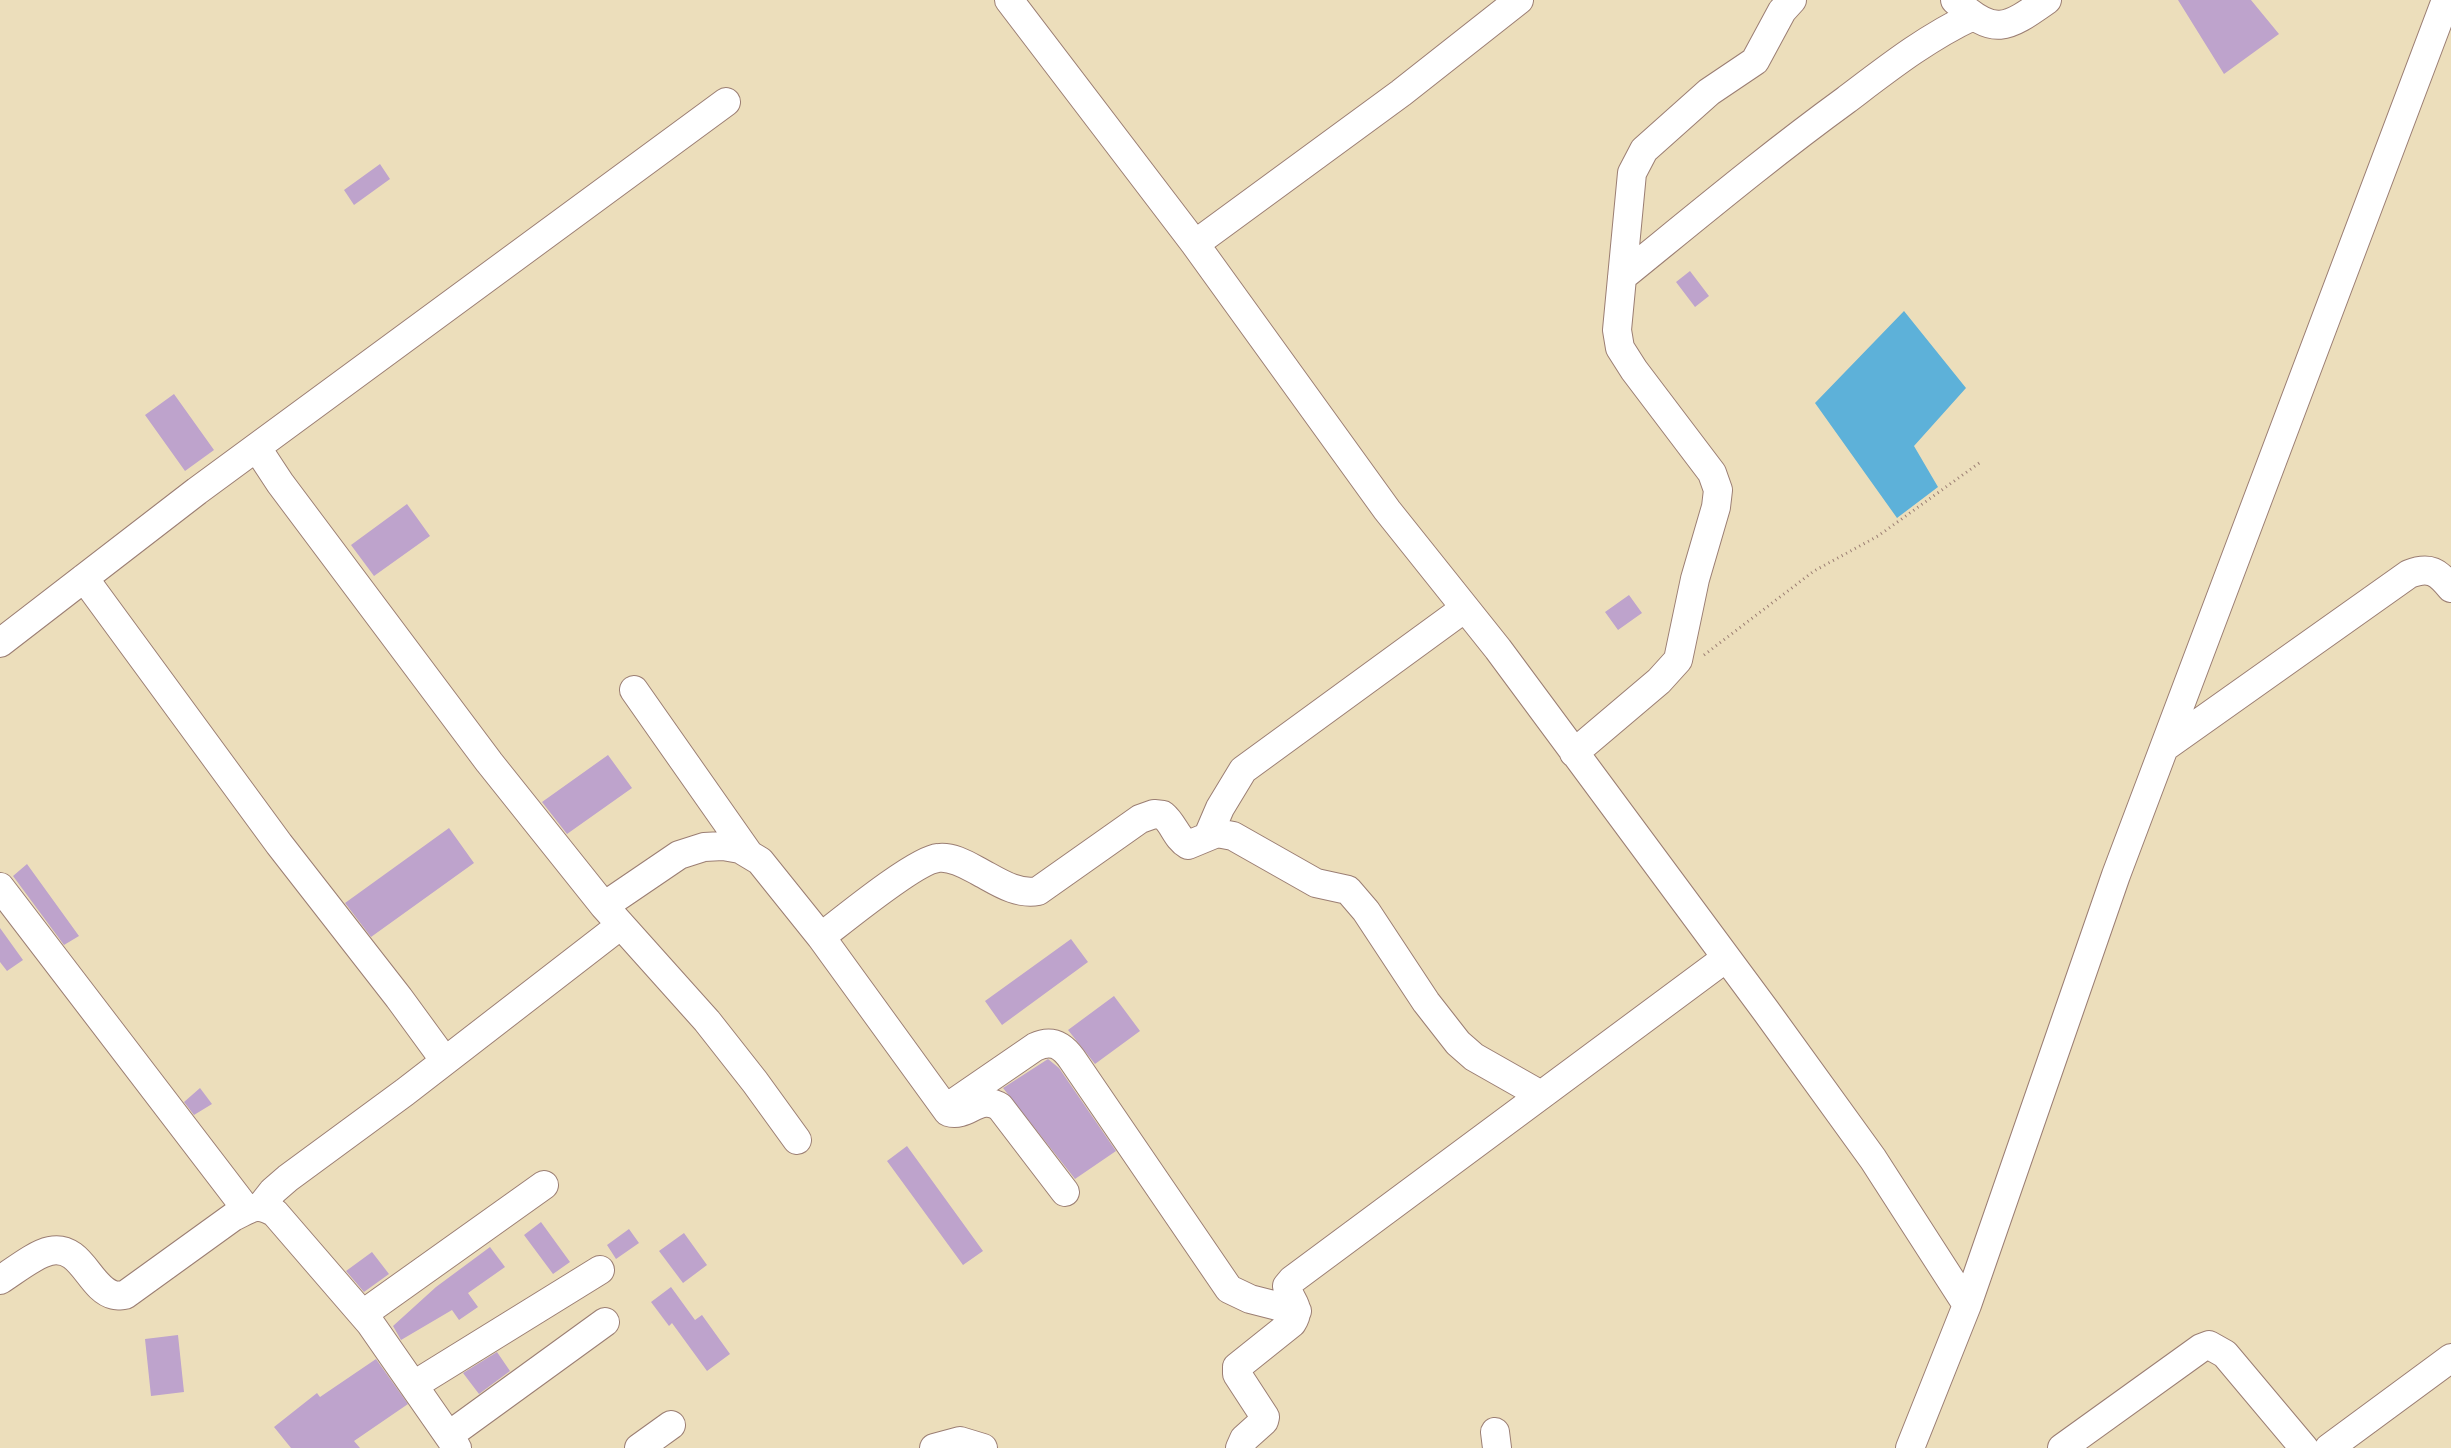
<!DOCTYPE html>
<html>
<head>
<meta charset="utf-8">
<style>
  body { margin:0 }
  canvas { display:block; background:#ecdebb }
</style>
</head>
<body>
<canvas width="2451" height="1448"></canvas>
<script>
const ctx = document.querySelector('canvas').getContext('2d');
ctx.lineJoin = 'round';
function paint(path, color) {
  ctx.fillStyle = color;
  ctx.fill(path, 'evenodd');
}
function stroke(path, color, width, dash) {
  ctx.strokeStyle = color;
  ctx.lineWidth = width;
  ctx.lineCap = dash ? 'butt' : 'round';
  ctx.setLineDash(dash || []);
  ctx.stroke(path);
}
paint(new Path2D(`
  M1904,311L1966,388L1914,446L1938,487L1897,518L1815,403Z`), '#5db1d9');
paint(new Path2D(`
  M2178,0H2251L2279,34L2224,74Z
  M380,164L390,179L354,205L344,190Z
  M1690,271L1709,296L1695,307L1676,282Z
  M174,394L214,450L185,471L145,415Z
  M407,504L430,536L374,576L351,545Z
  M1629,595L1642,613L1618,630L1605,612Z
  M608,755L632,788L567,834L542,802Z
  M449,828L474,863L371,937L345,903Z
  M27,864L79,936L64,945L13,876Z
  M0,928L23,960L7,971L0,962Z
  M1071,939L1088,962L1002,1025L985,1001Z
  M1114,996L1140,1031L1095,1064L1068,1030Z
  M1048,1059L1059,1068L1116,1151L1075,1179L1003,1088Z
  M200,1088L212,1104L194,1115L184,1102Z
  M907,1146L983,1251L963,1265L887,1161Z
  M541,1222L570,1262L553,1274L524,1235Z
  M629,1229L639,1243L616,1259L607,1245Z
  M684,1233L707,1265L683,1283L659,1251Z
  M490,1247L505,1267L468,1293L478,1307L459,1320L452,1310L401,1340L393,1326L436,1287Z
  M372,1252L389,1274L364,1292L346,1271Z
  M671,1287L695,1320L702,1315L730,1354L707,1371L672,1323L669,1326L651,1302Z
  M178,1335L184,1392L151,1396L145,1339Z
  M497,1352L510,1371L479,1394L463,1373Z
  M376,1359L408,1404L354,1441L360,1448H291L274,1427L317,1393L320,1397Z`), '#bea3cc');
const minor = new Path2D(`
  M1009,0L1195,244L1387,510L1498,649L1766,1011L1873,1159L1967,1305
  M1955,0C1994,37 2006,29 2047,0
  M1195,244L1401,93L1519,0
  M1622,277C1696,217 1769,156 1846,100C1887,69 1926,38 1973,16
  M257,448L280,483L489,762L604,906L707,1021L755,1082L797,1140
  M84,578L279,844L399,998L445,1061
  M0,643L197,491L726,102
  M634,690L749,854
  M2165,747L2409,574C2430,566 2438,572 2451,588
  M1574,753L1659,681L1678,660L1695,579L1716,507L1718,490L1712,473L1634,370L1620,348L1617,330L1632,173L1644,150L1709,92L1755,61L1782,11L1792,0
  M1208,836L1220,808L1243,770L1465,608
  M0,887L247,1210
  M604,906L679,855L704,847L723,846L740,849L760,861L821,937L948,1112C968,1118 979,1093 1000,1107L1065,1192
  M821,937C843,920 916,860 938,858C952,856 967,865 978,871C997,881 1016,895 1038,891L1140,819L1154,814L1163,815C1174,824 1176,838 1188,845L1217,833L1233,836L1316,883L1348,890L1366,911L1426,1002L1458,1043L1474,1057L1541,1095
  M952,1104L1035,1047C1052,1039 1062,1045 1072,1059L1229,1289L1250,1299L1297,1311
  M262,1205L273,1191L288,1178L405,1092L621,925
  M0,1280C13,1272 35,1254 50,1251C82,1244 89,1289 114,1295C117,1296 122,1295 125,1295L233,1217C252,1208 256,1202 275,1213L370,1323L457,1448
  M363,1314L544,1185
  M414,1385L600,1270
  M459,1428L605,1322
  M1495,1432L1497,1448
  M639,1448L671,1425
  M934,1448L960,1441L983,1448
  M1240,1448L1244,1439L1264,1421L1265,1417L1237,1374V1367L1292,1323C1303,1306 1289,1302 1287,1286L1292,1280L1726,958
  M1910,1448L1967,1305L2116,875L2446,0
  M2062,1448L2201,1348L2209,1345L2225,1354L2304,1448
  M2329,1448L2451,1358`);
stroke(minor, '#9b7e73', 30);
stroke(new Path2D(`
  M1704,655L1814,571L1878,536L1982,461`), '#9b7e73', 3, [1, 4]);
stroke(minor, '#fff', 28);
</script>
</body>
</html>
